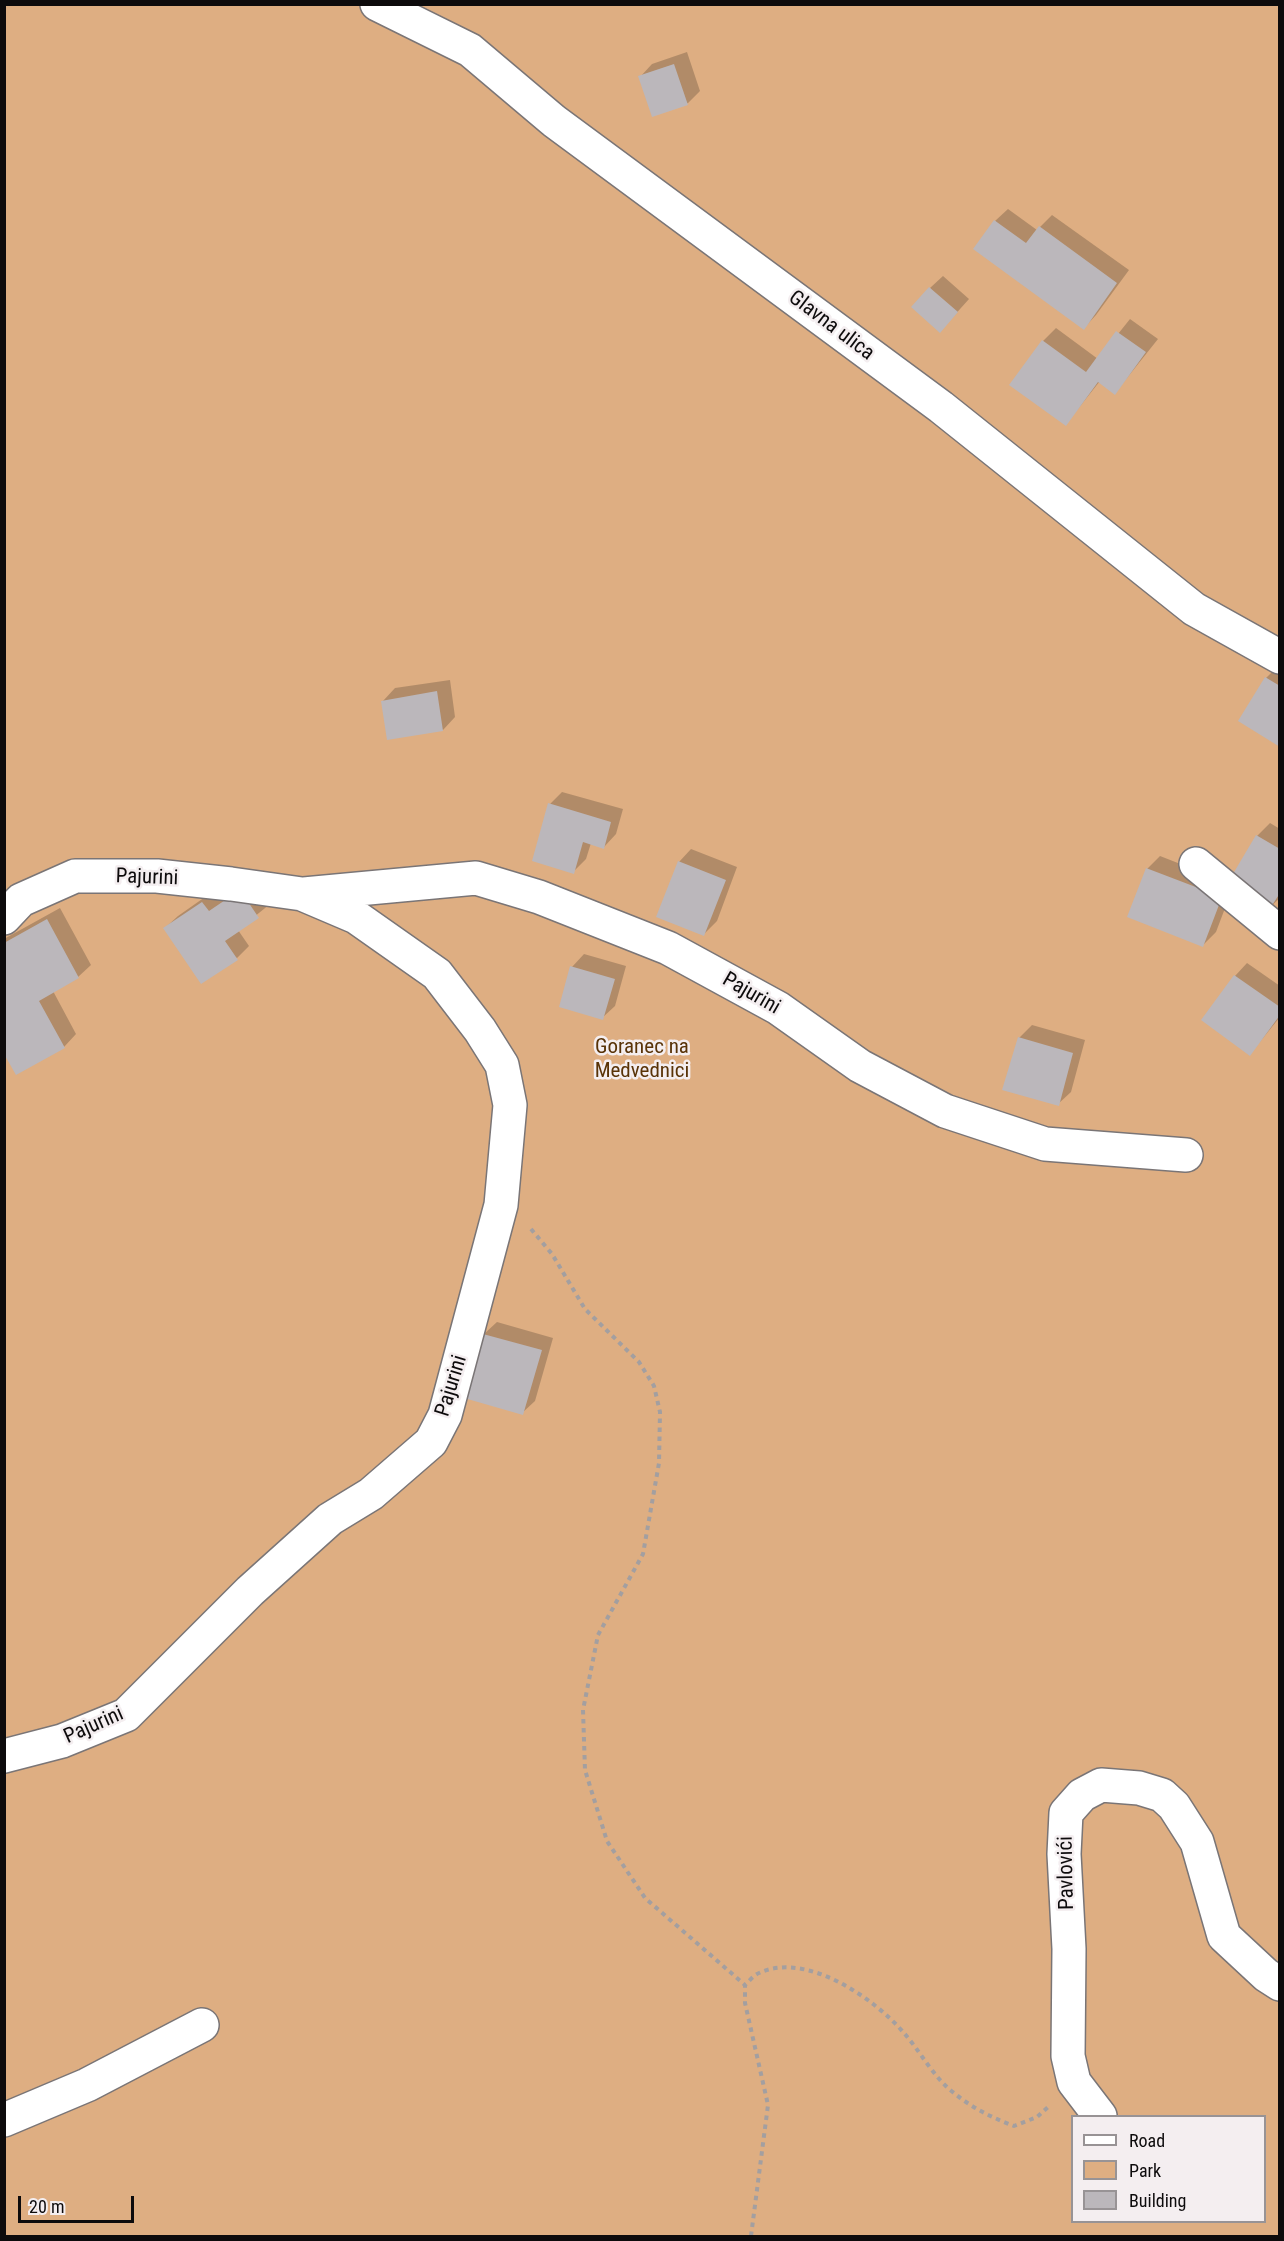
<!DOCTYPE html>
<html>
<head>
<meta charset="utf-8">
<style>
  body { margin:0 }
  #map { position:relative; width:1284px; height:2241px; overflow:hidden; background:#e7e1e3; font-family:"Roboto Condensed",sans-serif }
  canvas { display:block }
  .frame { position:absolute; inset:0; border:6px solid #0d0b0c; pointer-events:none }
  .legend { position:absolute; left:1071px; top:2115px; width:195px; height:108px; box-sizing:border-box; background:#f4eef0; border:2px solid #989395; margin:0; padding:8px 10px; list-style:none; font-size:18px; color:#0d0b0c }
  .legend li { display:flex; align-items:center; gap:12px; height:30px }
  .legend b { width:30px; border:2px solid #989395 }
  .scale { position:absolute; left:18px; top:2196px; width:116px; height:27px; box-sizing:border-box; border:3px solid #0d0b0c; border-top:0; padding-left:8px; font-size:18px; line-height:21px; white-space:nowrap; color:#0d0b0c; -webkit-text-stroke:4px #f4eef0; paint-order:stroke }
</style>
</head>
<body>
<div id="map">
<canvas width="1284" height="2241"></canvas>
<div class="frame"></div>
<ul class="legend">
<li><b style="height:8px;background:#fff"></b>Road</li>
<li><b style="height:16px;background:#deae82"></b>Park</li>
<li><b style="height:16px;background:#bbb7bb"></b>Building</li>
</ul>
<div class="scale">20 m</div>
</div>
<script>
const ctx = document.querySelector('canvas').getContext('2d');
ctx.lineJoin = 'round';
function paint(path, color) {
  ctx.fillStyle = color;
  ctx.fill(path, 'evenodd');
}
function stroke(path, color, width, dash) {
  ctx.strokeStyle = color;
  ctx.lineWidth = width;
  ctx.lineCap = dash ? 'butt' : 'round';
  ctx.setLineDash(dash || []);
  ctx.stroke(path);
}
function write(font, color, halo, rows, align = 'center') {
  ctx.font = font + ' "Roboto Condensed",sans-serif';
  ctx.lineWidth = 5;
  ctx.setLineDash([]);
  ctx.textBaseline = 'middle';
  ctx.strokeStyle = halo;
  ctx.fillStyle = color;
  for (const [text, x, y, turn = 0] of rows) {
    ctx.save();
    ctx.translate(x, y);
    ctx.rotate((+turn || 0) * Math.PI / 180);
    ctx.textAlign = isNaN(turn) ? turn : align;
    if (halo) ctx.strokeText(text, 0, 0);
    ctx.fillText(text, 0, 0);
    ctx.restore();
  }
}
paint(new Path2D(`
  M5,5H1279V2236H5ZM1072,2116H1264V2222H1072Z`), '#deae82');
paint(new Path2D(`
  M687,52L700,91L688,103L653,115L640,77L652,64Z
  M1008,209L1037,230L1052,215L1129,270L1096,315L1084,328L995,221Z
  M943,276L969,299L952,318L930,288Z
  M1130,319L1158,339L1115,393L1100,381L1066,424L1011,384L1043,341L1056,328L1098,359Z
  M1278,666H1280V745L1266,678Z
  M450,680L455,717L443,730L383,701L395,688Z
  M562,792L623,809L616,834L604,847L591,843L586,859L573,872L550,804Z
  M1270,823L1280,829V898L1269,908L1233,887L1216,932L1203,945L1147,869L1160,856L1229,883L1257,836Z
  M691,849L737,867L717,921L704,934L679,862Z
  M253,878L270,904L238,930L249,946L237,958L165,928L178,916L215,890L222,900Z
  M60,908L91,965L78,977L53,991L76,1034L64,1047L4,1051V939Z
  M584,954L626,966L615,1006L602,1018L572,967Z
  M1247,963L1280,986V1017L1250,1054L1235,976Z
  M1032,1025L1085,1040L1071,1092L1058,1104L1019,1038Z
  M497,1322L553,1338L535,1401L522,1413L466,1397L484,1334Z`), '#0003');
paint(new Path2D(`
  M674,64L688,105L652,117L638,76Z
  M994,220L1026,243L1039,226L1117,283L1084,330L973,249Z
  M929,287L958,312L940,333L911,307Z
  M1116,331L1146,352L1115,395L1098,382L1066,426L1009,385L1042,340L1086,372Z
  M1265,677L1280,686V747L1238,721Z
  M437,691L443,731L387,740L381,701Z
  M548,803L611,822L604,849L583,842L574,874L532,861Z
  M1256,835L1280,849V893L1269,910L1227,884Z
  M678,861L726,880L704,936L656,917Z
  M1146,868L1222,897L1203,947L1127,917Z
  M240,890L259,918L225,941L238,960L201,984L163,928L202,902L209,911Z
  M47,919L79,978L39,1001L65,1048L16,1075L4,1054V943Z
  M570,966L615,979L603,1020L559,1007Z
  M1234,975L1280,1007V1015L1250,1056L1201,1020Z
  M1018,1037L1073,1053L1059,1106L1002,1090Z
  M483,1334L542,1350L523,1415L464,1398Z`), '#bbb7bb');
const street = new Path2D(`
  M1196,864L1280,933
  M304,894L476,878L539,897L668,948L778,1008L860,1066L945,1111L1045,1144L1186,1155
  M4,918L21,900L75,876H157L231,884L302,894L356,917L437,974L480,1030L502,1065L510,1105L501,1205L445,1415L431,1442L371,1494L330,1519L250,1591L126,1715L62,1741L4,1756
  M1100,2116L1074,2082L1068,2056L1069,1949L1064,1854L1066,1813L1082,1795L1101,1785L1139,1788L1162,1795L1174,1806L1197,1842L1224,1936L1266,1975L1280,1984
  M4,2120L87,2085L202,2025`);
const secondary = new Path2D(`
  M377,4L470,50L554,121L941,407L1194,609L1280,657`);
stroke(street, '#7a7576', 36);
stroke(secondary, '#7a7576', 36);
stroke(new Path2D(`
  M531,1229L552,1254L585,1309L639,1362L654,1386L660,1412L659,1463L643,1554L598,1635L583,1710L585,1770L607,1841L645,1898L745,1985
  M751,2236L768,2105L745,2003V1985C749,1981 754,1975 759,1973C806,1951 874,1998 904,2033C920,2051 934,2078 954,2093C972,2108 993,2118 1014,2126L1037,2117L1048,2107`), '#a39fa0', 4, [4.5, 4.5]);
stroke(street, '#fff', 33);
stroke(secondary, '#fff', 33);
write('21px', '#0d0b0c', '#f4eef0', [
  ["Glavna ulica",831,326,37],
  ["Pajurini",147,878,2],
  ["Pajurini",751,994,30],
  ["Pajurini",452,1386,-73],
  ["Pajurini",94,1726,-24],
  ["Pavlovići",1067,1873,-91]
]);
write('21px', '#593307', '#f4eef0', [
  ["Goranec na",642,1048],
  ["Medvednici",642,1072]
]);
</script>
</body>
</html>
